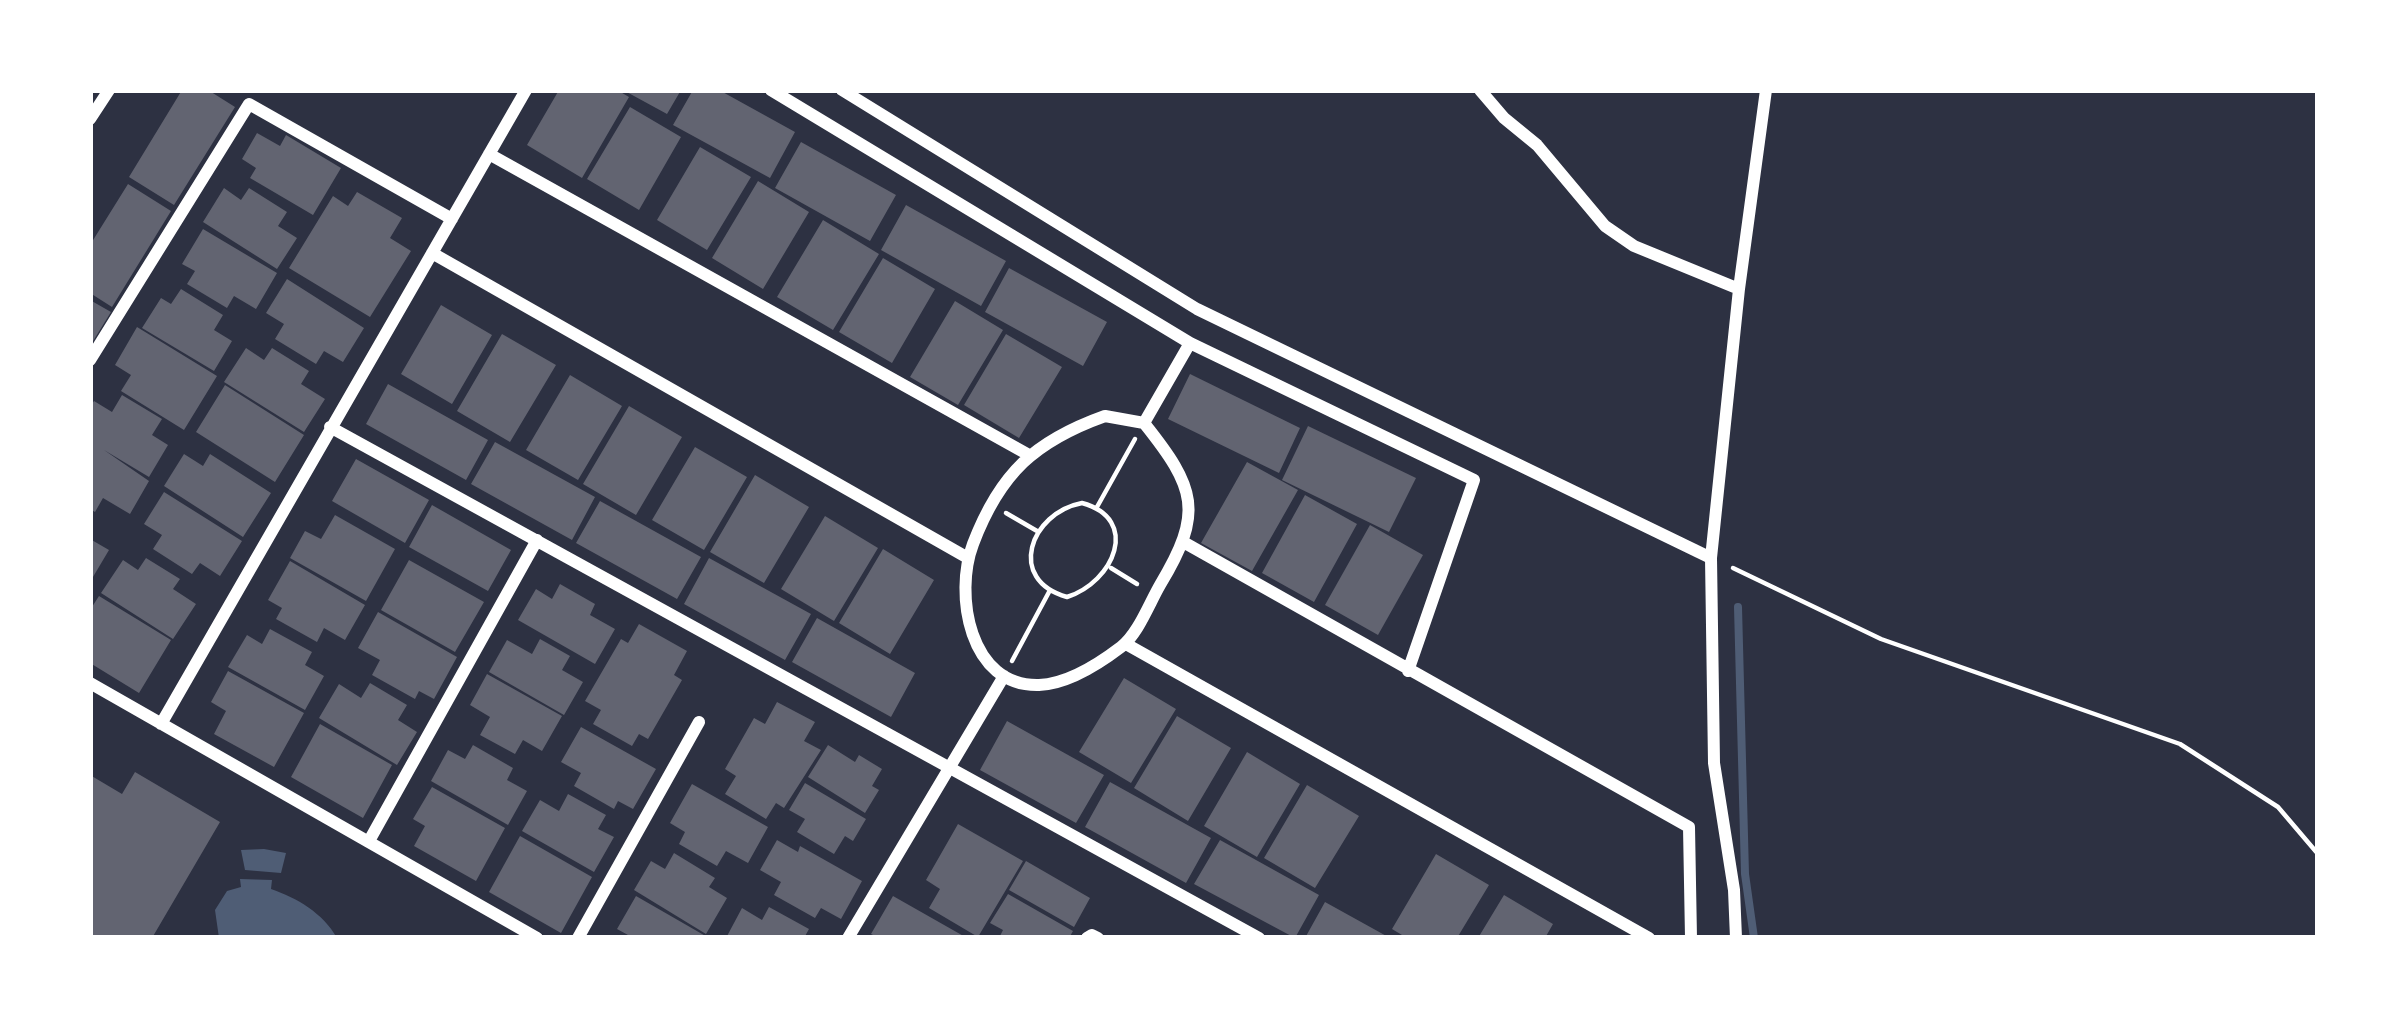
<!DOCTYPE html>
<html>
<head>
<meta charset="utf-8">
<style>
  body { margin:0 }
  #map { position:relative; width:2408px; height:1028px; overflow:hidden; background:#2d3142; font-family:"Fira Sans",sans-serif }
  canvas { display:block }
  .frame { position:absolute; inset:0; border:93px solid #fff; pointer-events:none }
</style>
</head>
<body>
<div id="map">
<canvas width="2408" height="1028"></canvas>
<div class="frame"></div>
</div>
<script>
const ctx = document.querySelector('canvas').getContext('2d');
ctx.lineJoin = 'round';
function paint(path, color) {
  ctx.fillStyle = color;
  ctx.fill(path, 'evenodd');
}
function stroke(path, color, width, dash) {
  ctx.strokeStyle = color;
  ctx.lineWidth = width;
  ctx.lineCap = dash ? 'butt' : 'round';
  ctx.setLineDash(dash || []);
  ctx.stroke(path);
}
paint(new Path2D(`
  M264,849L286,853L281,873L245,870L241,850Z
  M240,879L272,880L271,889C297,898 323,913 337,938H219L215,910L227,891L241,887Z`), '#4f5d75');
stroke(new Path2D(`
  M1738,607L1745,874L1754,938`), '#4f5d75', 8);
paint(new Path2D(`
  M182,90H208L235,107L174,205L129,177Z
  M559,90H617L629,97L582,178L527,145Z
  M623,90H681L667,114Z
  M693,90H719L795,132L770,178L673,125Z
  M630,107L681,137L639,210L587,179Z
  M257,133L280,146L286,135L341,168L313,215L250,178L256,168L242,159Z
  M801,142L896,195L870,241L775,188Z
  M700,147L751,177L707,250L657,220Z
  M758,181L809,212L763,289L712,258Z
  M128,184L171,211L112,307L90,293V245Z
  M224,188L241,200L249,188L287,212L278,226L297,238L277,269L203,222Z
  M357,192L402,218L390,238L411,251L370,317L289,268L333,196L348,206Z
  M906,205L1006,261L981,306L881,250Z
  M823,220L879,254L833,330L777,297Z
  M203,229L277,273L256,309L234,296L227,308L187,284L195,271L182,264Z
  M883,258L935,289L892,363L839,332Z
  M1009,268L1107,322L1083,366L985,312Z
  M287,279L364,328L343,362L324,351L316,364L275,339L284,324L266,313Z
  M181,289L223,315L214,330L232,341L214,371L142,328L161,298L171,304Z
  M90,300L111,312L90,346Z
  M955,301L1003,330L958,405L910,377Z
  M441,305L492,335L452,404L401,374Z
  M137,327L217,376L184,430L121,391L131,375L115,365Z
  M502,334L556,365L510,442L457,411Z
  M1006,334L1062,367L1019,438L964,405Z
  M246,348L264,360L272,348L309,371L301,384L325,399L304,432L224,382Z
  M1190,374L1300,428L1279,473L1168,419Z
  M570,375L622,406L578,480L526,450Z
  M388,384L488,440L466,480L366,424Z
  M225,385L304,435L275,482L196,432Z
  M122,395L162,419L152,435L168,445L149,477L104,450L149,481L130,514L103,498L95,512L90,509V407L94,401L112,412Z
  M629,406L682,437L636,515L583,484Z
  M1308,426L1416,478L1389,532L1282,480Z
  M495,442L595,497L572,540L471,484Z
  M695,447L747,477L704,550L652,520Z
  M184,454L203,466L210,454L271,493L243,537L164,486Z
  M356,459L429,500L405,543L332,501Z
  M1247,462L1298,490L1252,571L1201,543Z
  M755,475L809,507L764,583L710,552Z
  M164,492L242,541L220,576L200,563L192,574L153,549L162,535L144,524Z
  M1305,495L1357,524L1314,602L1262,573Z
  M600,501L701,557L677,599L576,543Z
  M432,505L511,550L488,591L409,547Z
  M335,515L395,549L366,601L290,558L305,531L321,539Z
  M825,516L878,548L834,621L781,589Z
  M1370,525L1423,555L1378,635L1325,605Z
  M90,539L109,550L90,582Z
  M883,549L934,580L890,654L839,623Z
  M146,558L180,579L173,589L196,604L173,639L101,593L123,560L138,570Z
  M709,558L811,614L785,660L684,604Z
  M409,560L484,602L455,652L381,610Z
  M290,561L365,605L345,640L324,628L317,642L276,619L282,608L268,600Z
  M560,584L595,604L590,615L615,629L595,664L518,620L536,589L552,599Z
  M99,596L171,640L139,693L90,663V610Z
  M378,612L457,657L434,699L419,691L415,699L372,675L380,660L358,648Z
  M817,618L915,673L891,717L792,662Z
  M639,624L687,651L674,675L682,680L648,739L639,734L632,746L593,724L601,710L585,701L621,639L628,643Z
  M270,629L312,652L305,665L324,676L305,710L228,667L247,635L262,644Z
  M540,639L570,656L562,670L583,682L564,715L489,672L507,640L532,654Z
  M228,671L304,713L274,767L214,734L226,711L211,702Z
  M487,674L562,716L542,751L523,740L515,754L480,735L490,717L470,705Z
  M1124,678L1176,709L1131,783L1079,752Z
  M370,683L407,705L398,720L417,732L397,765L319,718L339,684L361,698Z
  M777,702L815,722L804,741L821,750L784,808L776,803L766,819L725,794L736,776L725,769L754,718L765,724Z
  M1177,716L1231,748L1188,821L1134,788Z
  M1007,721L1104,775L1076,823L980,770Z
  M320,724L392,765L363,818L291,777Z
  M581,727L656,769L633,809L618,801L614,809L574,786L581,773L561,762Z
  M473,745L513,768L507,780L527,791L508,825L431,781L448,750L465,759Z
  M828,745L855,762L859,755L882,769L872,786L879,790L865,813L808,777Z
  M1247,752L1300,784L1257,857L1204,826Z
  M135,772L220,822L152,938H97L90,934V775L122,794Z
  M1110,782L1211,838L1186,883L1085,827Z
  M805,783L866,819L853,841L845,836L834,854L797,832L805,819L789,810Z
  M692,784L768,827L748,863L726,851L717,866L679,844L685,832L670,823Z
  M1307,785L1359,816L1315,888L1264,858Z
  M432,787L505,828L476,881L414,846L425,826L413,819Z
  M568,794L606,815L598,829L614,837L594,872L522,831L540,800L559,811Z
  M958,824L1023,861L978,937L929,908L940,889L926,880Z
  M520,836L592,877L561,933L489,892Z
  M777,840L798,852L800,846L862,881L841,919L821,908L815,918L774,895L781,882L760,870Z
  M1220,840L1319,895L1295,938L1194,884Z
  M674,853L715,878L709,887L727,898L706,934L634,890L651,861L665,869Z
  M1436,854L1489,885L1457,938H1407L1392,929Z
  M1026,861L1090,898L1074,927L1009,890Z
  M1008,894L1073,931L1069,938H999L1003,930L990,923Z
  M1504,895L1553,924L1545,938H1478Z
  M636,896L709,938H627L628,935L617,929Z
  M893,896L967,938H879L871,934Z
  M1325,902L1390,938H1305Z
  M769,907L809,929L804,938H726L742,908L762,920Z`), '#626471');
stroke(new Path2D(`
  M1082,503C1141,519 1114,582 1067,597C1006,580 1030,513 1082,503Z
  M1097,507L1135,439
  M1006,513L1037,531
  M1111,568L1137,584
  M1733,568L1881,639L2180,744L2278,807L2318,854
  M1012,661L1049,592`), '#fff', 4.5);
stroke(new Path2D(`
  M771,90L1190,343L1144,423
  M842,90L1197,309L1711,558
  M1480,90L1504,118L1537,145L1605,226L1634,246L1739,289
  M90,119L109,90
  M489,154L1029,455
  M432,253L968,558
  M1190,343L1474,480L1408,671
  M90,360L249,104L452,219
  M1105,416L1144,423C1196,488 1204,512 1160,585C1149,604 1138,634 1121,647C1100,663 1067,684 1039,685C969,687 954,594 973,544C1000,473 1035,441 1105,416Z
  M330,427L1259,938
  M1185,543L1689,827L1691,938
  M1126,644L1649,938
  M90,683L537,938
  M161,724L526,90
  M369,841L537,540
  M578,938L699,722
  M848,938L1004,676
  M1087,938L1092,935L1098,938
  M1736,938L1734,890L1714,763L1711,558L1739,289L1766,90`), '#fff', 12);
</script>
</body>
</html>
